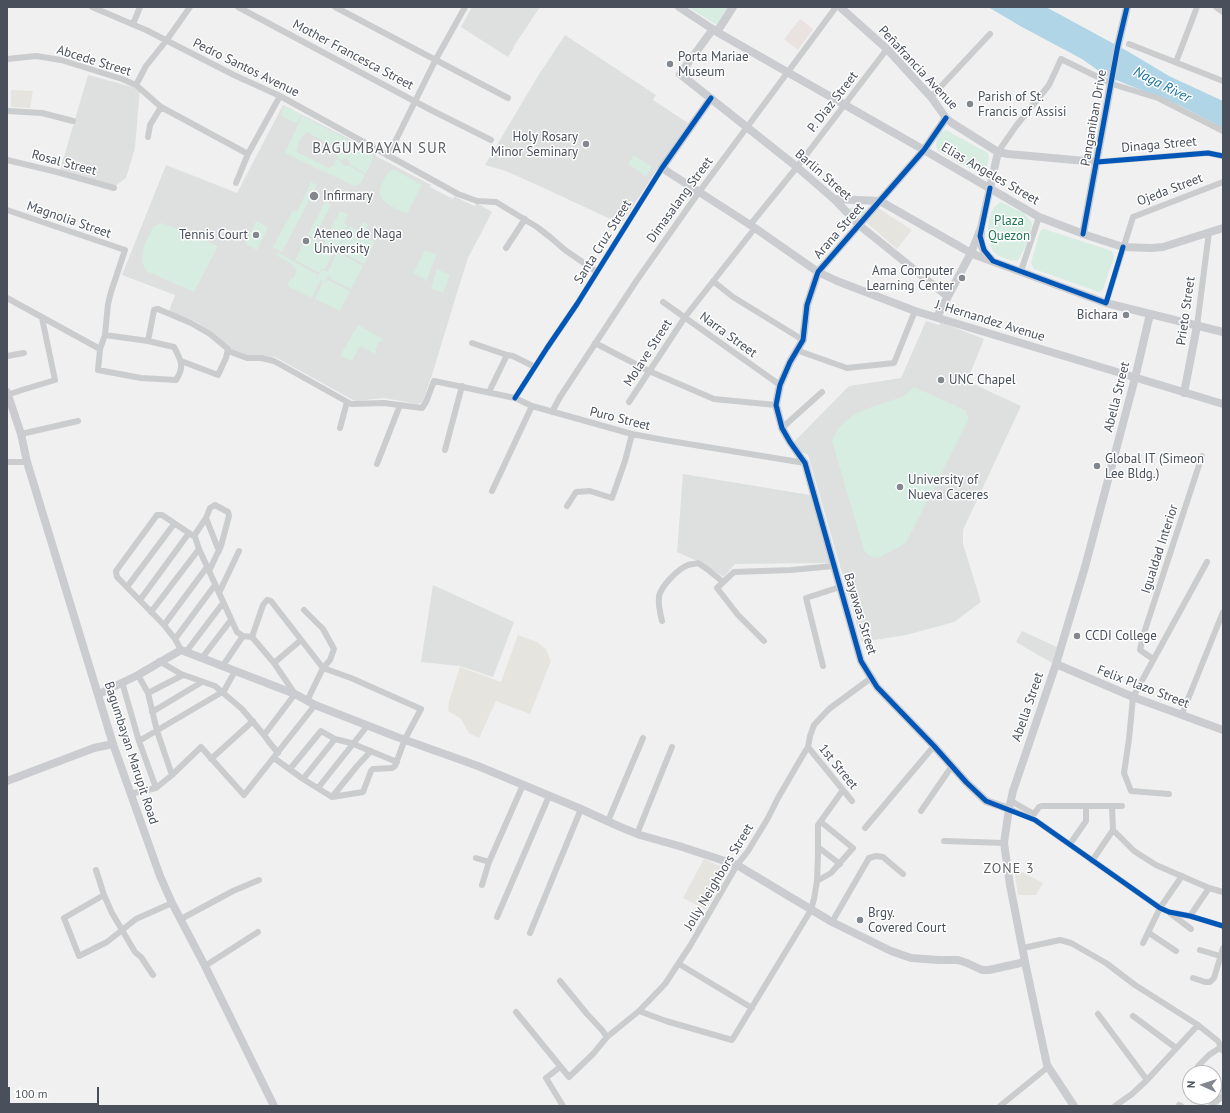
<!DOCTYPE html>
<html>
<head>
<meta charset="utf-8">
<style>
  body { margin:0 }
  #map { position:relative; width:1230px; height:1113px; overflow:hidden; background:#f0f0f0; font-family:"PT Sans",sans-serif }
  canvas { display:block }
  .frame { position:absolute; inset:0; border:8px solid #49505b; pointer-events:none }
  .north { position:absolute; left:1182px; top:1065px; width:40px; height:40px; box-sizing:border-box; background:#fff; border:1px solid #b6b9bd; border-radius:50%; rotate:273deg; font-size:11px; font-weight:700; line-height:16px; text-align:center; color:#49505b }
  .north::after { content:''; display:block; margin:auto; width:14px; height:18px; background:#83888f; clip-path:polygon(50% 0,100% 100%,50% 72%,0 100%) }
  .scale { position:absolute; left:8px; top:1087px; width:91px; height:18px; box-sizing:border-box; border:2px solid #49505b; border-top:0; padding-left:5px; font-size:12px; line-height:14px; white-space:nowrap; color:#49505b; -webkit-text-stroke:3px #fff; paint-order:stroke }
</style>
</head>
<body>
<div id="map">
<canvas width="1230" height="1113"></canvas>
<div class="frame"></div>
<div class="north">N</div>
<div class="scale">100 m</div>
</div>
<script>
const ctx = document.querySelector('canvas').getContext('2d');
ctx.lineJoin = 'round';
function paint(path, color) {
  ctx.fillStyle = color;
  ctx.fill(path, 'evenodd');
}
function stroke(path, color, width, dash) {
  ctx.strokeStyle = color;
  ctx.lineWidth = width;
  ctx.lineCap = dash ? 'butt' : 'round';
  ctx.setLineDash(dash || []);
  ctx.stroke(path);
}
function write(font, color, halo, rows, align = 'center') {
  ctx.font = font + ' "PT Sans",sans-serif';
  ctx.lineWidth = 3;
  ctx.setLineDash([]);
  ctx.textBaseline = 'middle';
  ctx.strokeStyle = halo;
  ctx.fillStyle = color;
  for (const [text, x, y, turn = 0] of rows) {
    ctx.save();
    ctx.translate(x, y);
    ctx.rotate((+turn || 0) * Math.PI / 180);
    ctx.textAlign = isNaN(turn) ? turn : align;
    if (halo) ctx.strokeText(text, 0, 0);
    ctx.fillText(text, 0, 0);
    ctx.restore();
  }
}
paint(new Path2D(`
  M11,90L33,91L30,108L11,107Z
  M878,208L912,230L897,249L866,222Z
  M518,635L537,642L546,649L551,661L530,714L496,701L479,738L469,733L460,718L448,711L449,701L460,667L501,682Z
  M704,859L729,870L706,910L683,898Z
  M1014,868L1043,883L1036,895H1018Z`), '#e5e4de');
paint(new Path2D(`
  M472,7H540L514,46V47L508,57L461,27Z
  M565,35L656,95L653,100L688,123L621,224L548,190L506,171L485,165L538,76Z
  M88,75L140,89L135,148L126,178L115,186L60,170Z
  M283,105L377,153L376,156L431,185L430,187L453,199L454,196L474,206L477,203L492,212L468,258L460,283L432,375L423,401L421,403L417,404L384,398L357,401L353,400L275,357L247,355L232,350L197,322L169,311L175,295L122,275L166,165L237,193Z
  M926,321L939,325L940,322L984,339L967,381L1021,406L963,530V544L981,602L954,622L906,635L862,642L808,455L800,451L794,442L849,386L901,378Z
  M683,474L810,495L830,563L735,564L724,577L699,562L677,552Z
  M433,585L514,622L493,677L460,666L421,662Z
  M1022,631L1057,647L1052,663L1016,642Z`), '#dedfdf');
paint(new Path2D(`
  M800,19L813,29L798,50L784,39Z`), '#eae2e0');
paint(new Path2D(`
  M688,7H729L717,25Z
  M283,107H287L301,115L297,123L283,117L281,114Z
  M302,116L370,151L373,157L366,174L349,164V161L345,159L342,160L337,158L339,149L310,134L312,130L310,133L307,132C300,137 297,145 297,152L329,168L333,166L336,159L341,161L343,166H347L348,165L365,175L360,184L354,186L285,153Z
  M946,130L988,153C990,161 987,170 979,174L938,151C934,143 937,132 946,130Z
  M634,155L652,167L646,176L628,164Z
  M391,170H395L422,185L407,214C393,206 373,202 382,183C385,178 386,173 391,170Z
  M311,182L317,185L282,252L273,247L293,210L297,212Z
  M325,202L331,205L314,238L308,235Z
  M1000,202L1024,213L1032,223C1031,235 1025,251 1017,261C1010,260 998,257 994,252C985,241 987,220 993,209C995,206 998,204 1000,202Z
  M848,208H865L866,211L859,219L857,218Z
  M340,211L348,215L344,223L348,225L338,247L340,249V252L336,254L334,253L324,270L322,269L319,273L295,260L307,237L333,249V252L334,248L337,246L334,248L324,243Z
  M256,221L268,227L257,250L245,244Z
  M363,222L368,225L363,236L375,242L364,264L341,252V249L339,247L350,226L358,230Z
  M162,223L218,246L194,292L146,271L142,261L144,246L153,227Z
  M1044,229L1112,251L1114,257L1103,289L1099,292L1034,269L1031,263L1040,231Z
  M425,250L436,255L427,280L413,273Z
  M277,252L318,275L316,278L320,280L312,298L287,286L291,278L293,279L297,270L293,267V265L276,255Z
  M340,253L363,266L351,289L329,278L330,273L325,282L328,280L350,291L340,311L315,299L323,282H324L317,278L322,270L328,272L336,255Z
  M437,269L450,275L443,293L431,288Z
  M358,325L383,339L382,340L381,342L379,341L375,349L376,350V354L360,346L352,361L340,356Z
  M914,387L965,410L969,419L906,543L878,558C871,558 868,555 864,550L832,441L838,428L853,415L866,409L904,396Z`), '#d7ede2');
paint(new Path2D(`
  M988,7H1046L1129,52L1169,76L1223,101V128L1181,106L1106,76L1082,59L1022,27Z`), '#afd5e7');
stroke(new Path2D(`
  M92,7L146,30L234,75L280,96L458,194L477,201L496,202L537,227L550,237L565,250L597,272
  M238,7L431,110L491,140
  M335,7L508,98
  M1216,7L1223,12
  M133,24L140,7
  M1129,44L1223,81
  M7,59L36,56L61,60L122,79L136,85L161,107L248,154
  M1176,62L1197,7
  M136,85L146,66L166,41L190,7
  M931,97L990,34
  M7,111L42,113L73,121
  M148,137L150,125L161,107
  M998,152L1016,126L1049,85L1061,59L1112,84L1158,98L1223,131
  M388,156L436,59L465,7
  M7,160L57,172L114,188
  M1097,162L1208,153L1223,156
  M236,183L248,154L280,96
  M7,210L125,250L111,292L108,304L105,335L100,349L98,370L141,378L176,380C185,367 181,360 174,347L148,341L105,335
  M750,225L797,167L887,49
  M506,248L525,219
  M1021,271L1039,217
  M713,281L733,297L803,340
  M7,298L100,349
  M663,302L780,385
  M1106,303L1133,217L1223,182
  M1197,326L1209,232
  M148,341L154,310L158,309L191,323L210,334L228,349L226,358L218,375L181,361
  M472,343L507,355L489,392
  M595,343L649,371L714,399L776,405
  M796,350L847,368L894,363L915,311
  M228,351L247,358H261L274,361L351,404L384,403L422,408L426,402L434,381L515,398L532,406L632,434L664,440L805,463
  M507,355L513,356L535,367
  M7,356L24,353
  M7,395L22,390L55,380L42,318
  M515,398L547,348L577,304L662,168
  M629,402L685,317L755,228
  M552,412L560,397L637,280L699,192L836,7
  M340,428L347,402
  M782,428L822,392
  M21,434L78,421
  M445,450L462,386
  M7,462H27
  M377,464L400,405
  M492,491L532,406
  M567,506L576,492L590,491L612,498L625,461L632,434
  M206,518L210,508L215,505L228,512L229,516L221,546L209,571
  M194,536L206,518L219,551
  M127,587L174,524
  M219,593L239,551
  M140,600L189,533
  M304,610L323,629L334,649L330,660L323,668L307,701
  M151,612L199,549
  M662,621C660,613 658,604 659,596C662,585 678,569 688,565C691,564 695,564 698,563L707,569L723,582
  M164,625L207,567
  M252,637L274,663L301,640
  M175,639L215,585
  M764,641L738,615L717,588L734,572L791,570L834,566
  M181,650L175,639L164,625L117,577L116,571L157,515H162L195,537L199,549L237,632L243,636L252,637L263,605L267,600L271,601L323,668L351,678L421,709L405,739L395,766L392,768L373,769L371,771L363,792L332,797L303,779L274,758
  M186,652L223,603
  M202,658L231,620
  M1153,659L1140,650L1143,636L1202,456
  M159,661L181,674L215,686L242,709L264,735L269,742L278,753
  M823,666L806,598L840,587
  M222,667L243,636
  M138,675L148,693L157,731L172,775
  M122,682L139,741L156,788
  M148,693L183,675
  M152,712L202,682
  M1182,714L1223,612
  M264,735L295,694L274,663
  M139,741L224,691L235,671
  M808,747L852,801
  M211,759L253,721
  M290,769L321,731L335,739L351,743L397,762
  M303,779L335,739
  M318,788L368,725
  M130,794L156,788L172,775L201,747L244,795L315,705
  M1169,794L1131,791L1124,773L1129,739L1133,697L1207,562
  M332,797L357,766L371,751
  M1011,801L1034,814L1039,807L1042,806H1122
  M1112,806L1113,830L1134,851L1156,865L1209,888L1223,892
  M1009,809L1035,820L1160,908L1169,912L1190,916L1223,926
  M921,811L952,766
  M608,821L643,738
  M865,828L934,746
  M637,834L672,747
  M944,841L1004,843
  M1070,844L1086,821V806
  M818,847L840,864
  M476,858L489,862
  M1092,861L1113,830
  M96,870L104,895L112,913L135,952L141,957L153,975
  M817,881L831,873L853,848L821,822
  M482,885L489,862L523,785
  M104,895L64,918L79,956L107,942L136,919L172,903
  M1170,913L1191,929
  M1190,916L1209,888
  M497,917L549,796
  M181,919L233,891L259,880
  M832,922L869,858L876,856L883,857L903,874
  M530,933L581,809
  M1149,933L1176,951
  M1143,943L1160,908L1182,876
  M1023,948L1060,940L1071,943L1106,963L1135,985L1198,1025L1218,1041L1223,1051
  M1200,950L1220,956
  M679,964L752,1008
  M205,966L258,932
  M1193,978L1205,982H1210L1214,978L1223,948
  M560,981L587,1014L602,1030L607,1037
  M639,1011L666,1021L732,1040L811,910L814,899L817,881L818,854V825L843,790
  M516,1012L569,1077L593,1054L607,1037L639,1011L665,984L690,946L737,865L748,851L768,818L778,798L803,755L808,747L810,736L814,725L829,709L871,678
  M1098,1014L1147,1080
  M1133,1016L1176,1048
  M560,1067L546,1078L563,1106
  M1204,1073L1198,1066L1209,1055L1221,1047
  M1214,1084L1223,1091
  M1179,1105L1181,1106
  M1000,1106L1048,1067
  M1115,1106L1132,1094L1147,1080L1198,1025
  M1211,1106L1223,1096`), '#cbccce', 6);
stroke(new Path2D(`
  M679,7L717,32L924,150L1039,217L1089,236L1123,247L1151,248L1163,247L1223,228
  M840,7L887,49L931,97L946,118L952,123L998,152L1008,154L1097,162
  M713,29L680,74L797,167L834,199L859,225L947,296
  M717,32L733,7
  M711,98L662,168L755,228L818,272L837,281L915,311L1223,404
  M946,118L924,150L818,272L807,305L803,340L790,362L780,385L776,405L782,428L790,442L805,463L861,661L877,687L934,746L966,782L986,801L1009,809
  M834,199L880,201L971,253L978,256L1106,303L1223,332
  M981,232C979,243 983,252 991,259
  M1083,234L1118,45L1127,7
  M937,317L971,253L981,228L998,152
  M7,392L21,434L27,462L113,744L160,876L172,903L205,966L274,1106
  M1184,393L1197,326
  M1056,664L1133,697L1223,730
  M99,694L138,675L181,650L295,694L315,705L397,737L478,766L581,809L618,826L640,835L679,846L737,865L832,922L891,951L911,958L939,960H958L967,963L982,970H989L1025,962
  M7,781L94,748L113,744
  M1074,1106L1047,1065L1025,962L1010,885L1004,843L1009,809L1013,791L1056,664L1085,567L1135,378L1150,314`), '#cbccd0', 8);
stroke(new Path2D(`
  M946,118L924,150L818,272L807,305L803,340L790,362L780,385L776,405L782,428L790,442L805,463L861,661L877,687L934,746L966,782L986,801L1035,820L1160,908L1169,912L1190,916L1223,926
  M1097,162L1208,153L1223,156
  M990,188L980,236L984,250L993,261L1106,303L1123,247
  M1083,234L1118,45L1127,7
  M515,398L547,348L577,304L662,168L711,98`), '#0057b8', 5);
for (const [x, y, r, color] of [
  [670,64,4,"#83888f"],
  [970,104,4,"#83888f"],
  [586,144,4,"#83888f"],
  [314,196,5,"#83888f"],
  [256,235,4,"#83888f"],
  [306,241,4,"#83888f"],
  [962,278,4,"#83888f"],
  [1126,315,4,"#83888f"],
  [941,380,4,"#83888f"],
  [1097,466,4,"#83888f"],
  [900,487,4,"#83888f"],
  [1077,636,4,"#83888f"],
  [860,920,4,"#83888f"]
]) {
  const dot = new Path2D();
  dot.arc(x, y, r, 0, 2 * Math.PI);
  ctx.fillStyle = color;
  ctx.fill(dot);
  stroke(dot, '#fff', 1.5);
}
write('13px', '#49505b', '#fff', [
  ["Mother Francesca Street",353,55,28],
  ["Abcede Street",94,61,17],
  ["Pedro Santos Avenue",246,68,26],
  ["Peñafrancia Avenue",918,68,47],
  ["P. Diaz Street",833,102,-52],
  ["Panganiban Drive",1094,118,-80],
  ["Dinaga Street",1159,145,-5],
  ["Rosal Street",64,163,15],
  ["Elias Angeles Street",990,174,30],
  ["Barlin Street",823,175,41],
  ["Ojeda Street",1170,190,-21],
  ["Dimasalang Street",680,200,-54],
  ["Magnolia Street",69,220,19],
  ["Arana Street",839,231,-49],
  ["Santa Cruz Street",603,242,-58],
  ["Prieto Street",1186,311,-82],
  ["J. Hernandez Avenue",990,321,17],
  ["Narra Street",728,335,36],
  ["Molave Street",648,353,-57],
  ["Abella Street",1117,397,-76],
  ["Puro Street",620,419,14],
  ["Igualdad Interior",1160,549,-72],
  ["Bayawas Street",860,614,73],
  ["Felix Plazo Street",1143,687,21],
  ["Abella Street",1028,707,-71],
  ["Bagumbayan Marupit Road",131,753,72],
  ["1st Street",838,767,51],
  ["Jolly Neighbors Street",719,877,-59]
]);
write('13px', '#49505b', '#fff', [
  ["Porta Mariae",678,57],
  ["Museum",678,72],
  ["Parish of St.",978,97],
  ["Francis of Assisi",978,112],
  ["Holy Rosary",578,137,"right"],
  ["Minor Seminary",578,152,"right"],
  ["Infirmary",323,196],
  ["Ateneo de Naga",314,234],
  ["University",314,249],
  ["Tennis Court",248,235,"right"],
  ["Ama Computer",954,271,"right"],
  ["Learning Center",954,286,"right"],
  ["Bichara",1118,315,"right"],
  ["UNC Chapel",949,380],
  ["Global IT (Simeon",1105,459],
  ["Lee Bldg.)",1105,474],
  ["University of",908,480],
  ["Nueva Caceres",908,495],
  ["CCDI College",1085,636],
  ["Brgy.",868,913],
  ["Covered Court",868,928]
], 'left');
write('13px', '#207554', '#fff', [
  ["Plaza",1009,221],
  ["Quezon",1009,236]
]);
write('italic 14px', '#1a739c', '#fff', [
  ["Naga River",1162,85,27]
]);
ctx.letterSpacing = '1px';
write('14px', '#5c5f63', '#fff', [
  ["ZONE 3",1009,869]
]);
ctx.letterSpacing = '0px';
ctx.letterSpacing = '1px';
write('15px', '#5c5f63', '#fff', [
  ["BAGUMBAYAN SUR",380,149]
]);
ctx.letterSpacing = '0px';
</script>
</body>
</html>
